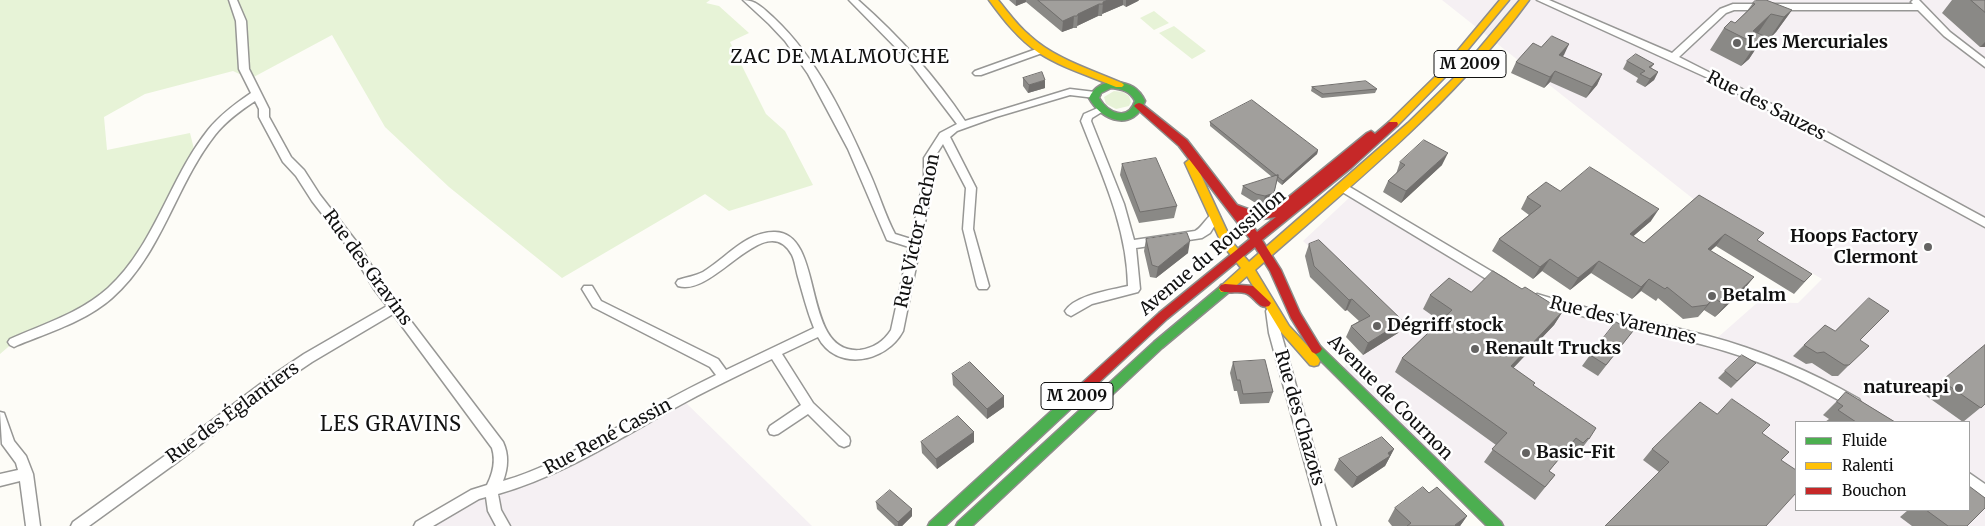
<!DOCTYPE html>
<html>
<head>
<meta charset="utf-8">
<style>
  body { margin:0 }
  #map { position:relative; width:1985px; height:526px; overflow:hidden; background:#fdfcf7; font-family:Merriweather,serif }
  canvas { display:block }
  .legend { position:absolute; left:1795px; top:421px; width:175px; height:90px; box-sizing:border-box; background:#fff; border:1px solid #a0a0a0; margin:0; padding:6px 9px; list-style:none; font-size:15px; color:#111 }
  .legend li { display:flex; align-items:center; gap:10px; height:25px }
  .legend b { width:25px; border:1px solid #a0a0a0 }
</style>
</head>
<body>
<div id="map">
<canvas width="1985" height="526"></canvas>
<ul class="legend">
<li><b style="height:6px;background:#4caf50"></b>Fluide</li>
<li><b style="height:6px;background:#ffc107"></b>Ralenti</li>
<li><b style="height:6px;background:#c62828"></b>Bouchon</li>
</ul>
</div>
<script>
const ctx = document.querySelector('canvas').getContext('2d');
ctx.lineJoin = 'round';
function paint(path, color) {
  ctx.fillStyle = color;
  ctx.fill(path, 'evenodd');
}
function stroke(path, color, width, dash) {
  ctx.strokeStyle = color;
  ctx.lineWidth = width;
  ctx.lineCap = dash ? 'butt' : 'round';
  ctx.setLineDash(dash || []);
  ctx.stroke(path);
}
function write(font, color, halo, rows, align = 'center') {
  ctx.font = font + ' Merriweather,serif';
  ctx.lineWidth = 5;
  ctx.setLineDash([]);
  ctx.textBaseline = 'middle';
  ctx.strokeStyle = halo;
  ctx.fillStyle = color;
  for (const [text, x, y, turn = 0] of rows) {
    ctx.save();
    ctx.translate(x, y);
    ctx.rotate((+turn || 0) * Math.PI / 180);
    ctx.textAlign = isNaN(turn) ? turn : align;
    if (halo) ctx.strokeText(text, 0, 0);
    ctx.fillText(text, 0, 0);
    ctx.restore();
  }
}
paint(new Path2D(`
  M1442,0H1985V526H1488L1341,369L1397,332L1303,241L1350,197L1495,282L1536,303L1589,319L1708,346L1758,302L1798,303L1822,279L1711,213ZM1796,422H1969V510H1796Z
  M681,398L812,526H421L463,500L523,481Z`), '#f5f0f3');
paint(new Path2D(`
  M0,0H710L706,3L719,6L749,33L730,42L766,114L785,131L813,185L729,211L705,194L562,278L449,187L385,127L332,35L250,79L233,71L145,94L104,117L107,150L190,133L194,149L151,241L111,292L14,342L0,354Z
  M1154,11L1169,23L1154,30L1140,18Z
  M1174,26L1206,51L1192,59L1159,33Z
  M1114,91L1123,92L1129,96L1131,102L1129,106L1116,109L1106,104L1104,97Z`), '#e7f3d7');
const street = new Path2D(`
  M229,0H237L246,21L249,69L269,109V117L291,157L304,170L320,195L359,245L382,283L503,442C509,455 508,468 503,481C539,471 574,451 607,433C643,413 679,393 716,375L710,367L593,307L582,289L584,286H592L601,301L718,359L726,370L814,328C807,311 803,294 798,277C796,270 795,261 792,255C766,207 714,298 678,286L676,283L678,280C687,277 695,276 703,272C726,258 747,231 775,232C826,233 800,355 860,350C874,348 884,341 891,330L909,247L887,240L848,149L808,74L785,41L769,24L743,0C756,0 764,9 774,18C818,59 846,120 870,174C879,194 885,215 895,234L911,239L924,178V158L940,133L957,124L909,61L849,0H858C899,36 935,76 965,121L1070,89L1095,92L1100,95L1095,98L1070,95L996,117L957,131L950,137L976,188L973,229L989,286L987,289H979L977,286L963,229L966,188L943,144L934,158V178L903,331C886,363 836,372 818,337L782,354L813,403L849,437L850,441L849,445L844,447L839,445L808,414L778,434L774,435L770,434L768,430L770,426L801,405L772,359C739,375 705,391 673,409C617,440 561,476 498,494L501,510L510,526H496L488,511L486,497L479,499L433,526H414L416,522L471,490L487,485C493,473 496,461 492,448L393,314L312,362L275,387L176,463L89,526H71L73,522L166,455L267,379L304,354L387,306L374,289L351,251L312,201L296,176L283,162L259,117V109L255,101C240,111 226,121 215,135C175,186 162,254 112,298C86,321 50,332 18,345L14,347L10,345L8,342L10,339C44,324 80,313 108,288C155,245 169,179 208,130C220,115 235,104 251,93L239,69L236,21Z
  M1537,0H1549L1672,53L1720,9L1733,4H1913L1911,2L1913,0H1919L1950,32L1985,59V67L1944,36L1918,10H1734L1726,13L1679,57L1825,131L1985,218V227L1818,136L1708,78Z
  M1042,47L1047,50L1045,52L981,75H975L973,73L975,71Z
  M1100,107L1104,108L1105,110L1092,118L1091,121L1124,204L1134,240L1195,231C1203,227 1207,215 1215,213L1220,217L1210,233L1202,238L1136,248L1140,289L1138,292L1092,304L1071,316L1067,314L1065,311C1075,295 1111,290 1128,286C1127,227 1102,175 1081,121L1084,114Z
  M1343,183L1506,280L1508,283L1506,286H1498L1339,190L1338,187L1339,184Z
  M1537,294C1593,312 1651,321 1708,336C1761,350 1812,372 1859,399L1861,403L1859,407L1855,408L1851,407C1811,384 1769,364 1725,351C1662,332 1596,323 1533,302L1531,299L1533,296Z
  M1272,306L1276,308L1278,311L1281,333L1336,526H1322L1269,333L1266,311L1268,308Z
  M0,412L4,413L14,441L26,456L33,474L40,526H26L20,481L0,486V474L18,470L16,463L2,444Z
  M1969,473L1985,484V498L1969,487Z`);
const fast = new Path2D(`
  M1115,82C1130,83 1139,88 1145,101C1134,132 1102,122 1089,98C1094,87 1103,82 1115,82ZM1111,88C1122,89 1130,91 1135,101C1128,122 1108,113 1099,98L1101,93Z
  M1225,285L1229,286L1231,289L1229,292L1162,348L972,526H956L958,522L1154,342L1221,286Z
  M1316,344L1320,346L1501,522L1503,526H1487L1312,352L1310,349L1312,346Z
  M1074,393L1078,394L1080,398L1078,402L945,526H928L930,522L1070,394Z`);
const slow = new Path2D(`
  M989,0H998C1008,12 1017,25 1029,35C1055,59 1090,69 1122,83L1124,85L1122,87H1116C1090,76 1062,68 1039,53C1018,39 1003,19 989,0Z
  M1500,0H1509L1445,77L1397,126H1389L1388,124L1389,122L1439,73Z
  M1520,0H1529C1453,104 1351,185 1255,270L1289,326L1318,357L1320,361L1318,365L1314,366L1310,365L1281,332L1247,276L1229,292H1221L1219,289L1221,286L1241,268L1222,244L1185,163L1190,159L1194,160L1232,242L1249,262L1408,123L1457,75Z`);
const jam = new Path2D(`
  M1139,103L1142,104L1187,140L1237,205L1256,212L1274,209L1367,133L1371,131L1375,134L1389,122H1397L1398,124L1397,126L1351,168L1262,240L1281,270L1300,313L1320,346L1322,349L1320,352L1316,354L1312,352L1291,318L1270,271L1255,247L1167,319L1078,402L1074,403L1070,402L1068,398L1070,394L1159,313L1250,239L1179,146L1136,108L1134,106L1136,104ZM1246,217L1255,220L1276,217L1257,232Z
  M1225,284L1253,286L1271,303L1269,306C1258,310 1255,296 1245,293C1238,291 1229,294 1221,291L1219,288L1221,285Z`);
stroke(street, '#979795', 3);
stroke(fast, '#8e8d8b', 3);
stroke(slow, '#8e8d8b', 3);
stroke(jam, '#8e8d8b', 3);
paint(street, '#fffffe');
paint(fast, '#4caf50');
paint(slow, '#ffc107');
paint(jam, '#c62828');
paint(new Path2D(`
  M1009,0H1139L1138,1L1126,7L1123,5L1102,14V16H1098L1077,26V28H1073L1062,32L1026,2L1016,6Z
  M1952,0H1985V47H1980L1942,13Z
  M1753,3L1792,10L1776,32L1769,39L1763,38L1749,59L1741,66L1710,50L1724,28L1735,23L1747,11Z
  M1569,44L1562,56L1602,74L1597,85L1586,98L1550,82L1544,88L1511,73L1516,62L1541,47Z
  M1627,61L1654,64L1651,68L1658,72L1654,80L1645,87L1636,82L1638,78L1623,69Z
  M1023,78L1045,88L1028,93L1023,86Z
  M1312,87L1377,89L1375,93L1322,98L1311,91Z
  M1210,122L1318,150L1317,154L1282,185L1277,181L1272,201L1263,204L1254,202L1241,194L1243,186L1272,177L1210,126Z
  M1400,162L1442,165L1401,203L1383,192L1388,181L1396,174Z
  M1122,164L1177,206L1174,218L1139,223L1120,175Z
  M1560,191L1651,221L1633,236L1644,243L1699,195L1758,241L1812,274L1794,294L1716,246L1710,251L1754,277L1744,289L1715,317L1704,310L1698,317L1683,319L1658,298L1656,301L1641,291L1632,299L1591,273L1570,290L1542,271L1533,279L1492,251L1499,239L1529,215L1521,209L1527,197Z
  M1146,239L1188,253L1156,278L1150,277L1144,251Z
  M1309,244L1403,321L1398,333L1363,355L1346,337L1351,326L1359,321L1347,310L1345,311L1310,277L1305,256Z
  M1522,289L1563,311L1554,325L1513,368L1535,383L1533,385L1589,439L1579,452L1577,451L1573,456L1566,451L1549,471L1555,475L1535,500L1484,462L1496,445L1395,372L1402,358L1440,321L1423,309L1430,295Z
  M1633,331L1598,376L1582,366L1590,355Z
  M1835,331L1860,340L1849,365L1838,376H1832L1812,363L1806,364L1793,356L1804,345Z
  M1985,345V404L1963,422L1925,395Z
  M1233,362L1273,392L1269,403L1240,404L1237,391H1234L1230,373Z
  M1756,363L1731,388L1718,378L1725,371Z
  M952,374L1004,396V407L987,419L953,385Z
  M1846,392L1895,422H1825L1829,419L1823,415Z
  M1717,414L1762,433L1781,460L1659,472L1643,460L1652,449Z
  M974,432V442L937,469L922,453L921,442Z
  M1394,449L1385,466L1352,488L1334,470L1339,459Z
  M1429,493L1467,516L1460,526H1392L1388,521L1395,508Z
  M876,502L912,509V516L902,526H895L877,509Z
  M1908,510H1969L1967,526H1912L1900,517Z`), '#8a8986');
paint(new Path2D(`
  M1016,0H1026V2L1016,6Z
  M1108,0H1123V5L1102,14V16L1103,2Z
  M1126,0H1139L1138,1L1126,7Z
  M1099,4L1098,16L1077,26V28L1078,14Z
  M1792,10L1776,32L1769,39L1784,17Z
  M1771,14L1756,36L1753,31Z
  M1074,16L1073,28L1062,32L1063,21Z
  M1764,36L1749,59L1741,66L1756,44Z
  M1985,42V47H1980Z
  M1569,44L1564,55L1554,66L1559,55Z
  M1555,71L1550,82L1544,88L1550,77Z
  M1658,72L1654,80L1645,87L1650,79Z
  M1602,74L1597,85L1586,98L1592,87Z
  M1045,80V88L1028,93L1029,85Z
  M1318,150L1317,154L1282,185L1283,181Z
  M1448,153L1442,165L1401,203L1406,191Z
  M1274,193L1272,201L1263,204L1265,196Z
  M1659,209L1651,221L1622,246L1630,234Z
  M1725,234L1716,246L1699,261L1708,249Z
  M1190,241L1188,253L1156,278L1158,267Z
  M1550,259L1542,271L1533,279L1540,267Z
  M1599,261L1591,273L1570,290L1578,278Z
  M1754,277L1744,289L1715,317L1725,305Z
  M1649,279L1641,291L1632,299L1641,287Z
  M1714,298L1704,310L1698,317L1707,305Z
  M1352,299L1347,310L1345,311L1349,300Z
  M1563,311L1554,325L1502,380L1511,366Z
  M1403,321L1398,333L1363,355L1368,343Z
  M1004,396V407L987,419V409Z
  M974,432V442L937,469L936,459Z
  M1394,449L1385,466L1352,488L1357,477L1388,453Z
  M912,509V516L902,526H898V522Z
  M1467,516L1460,526H1454Z`), '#716f6d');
const building = new Path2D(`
  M1038,0H1108L1103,2V4H1099L1078,14L1077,16H1074L1063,21Z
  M1756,0H1766L1792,10L1784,17L1771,14L1753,31L1764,36L1756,44L1724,28L1731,21L1735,23L1755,4L1753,3Z
  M1971,0H1985V12Z
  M1552,36L1569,44L1559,55L1602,74L1592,87L1555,71L1550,77L1516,62L1533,43L1541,47Z
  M1636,54L1654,64L1649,67L1658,72L1650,79L1640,74L1645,71L1627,61Z
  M1042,72L1045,80L1029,85L1023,78Z
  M1366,81L1377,89L1323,94L1312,87Z
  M1252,100L1318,150L1283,181L1278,177V175L1277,176L1210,122Z
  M1424,140L1448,153L1406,191L1388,181L1405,165L1400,162Z
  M1156,158L1177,206L1140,212L1122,164Z
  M1590,167L1659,209L1630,234L1644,243L1699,195L1764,233L1757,240L1812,274L1804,282L1725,234L1708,249L1754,277L1725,305L1714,298L1707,305L1692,307L1667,287L1665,289L1649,279L1641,287L1599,261L1578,278L1550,259L1540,267L1499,239L1541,206L1527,197L1546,182L1560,191Z
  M1278,175L1274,193L1265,196L1256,194L1243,186Z
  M1187,233L1190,241L1158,267L1152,265L1146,239Z
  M1319,240L1403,321L1368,343L1351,326L1370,316L1352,299L1349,300L1314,266L1309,244Z
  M1493,271L1522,289L1525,287L1563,311L1511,366L1535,383L1533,385L1596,428L1589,439L1588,438L1583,443L1576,438L1549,471L1555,475L1545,487L1492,449L1507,433L1402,358L1452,310L1430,295L1449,278L1471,292Z
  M1869,298L1889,311L1860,340L1869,346L1849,365H1844L1824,352L1817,353L1804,345L1825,325L1835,331Z
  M1616,322L1633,331L1606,365L1590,355Z
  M1985,345V404L1981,408L1942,381Z
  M1742,355L1756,363L1737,381L1725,371Z
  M1265,360L1273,392L1243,394L1240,380H1237L1233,362Z
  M970,362L1004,396L987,409L952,374Z
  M1846,392L1895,422H1856L1838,410L1843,406L1837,402Z
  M1732,399L1770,425L1762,433L1789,452L1781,460L1796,470V493L1766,526H1605L1669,462L1652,449L1700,402L1717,414Z
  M958,416L974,432L936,459L921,442Z
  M1382,437L1394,449L1388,453L1390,456L1357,477L1339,459Z
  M1969,486L1985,498V508L1967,526H1948L1926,510H1969Z
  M1423,487L1429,493L1437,487L1467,516L1455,525L1456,526H1407L1411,523L1395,508Z
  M890,490L912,509L898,522L876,502Z`);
paint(building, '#a19f9c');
stroke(building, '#716f6d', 1);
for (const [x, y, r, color] of [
  [1737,43,5,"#646362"],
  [1928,247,5,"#646362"],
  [1712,296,5,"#646362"],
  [1377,326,5,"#646362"],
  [1475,349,5,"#646362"],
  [1959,388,5,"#646362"],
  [1526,453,5,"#646362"]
]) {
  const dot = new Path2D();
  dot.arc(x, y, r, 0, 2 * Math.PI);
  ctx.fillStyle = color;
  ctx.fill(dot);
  stroke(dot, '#fff', 2);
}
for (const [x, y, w] of [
  [1470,64,72],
  [1077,396,72]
]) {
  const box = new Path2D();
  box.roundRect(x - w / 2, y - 13.5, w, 27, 4);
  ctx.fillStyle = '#fff';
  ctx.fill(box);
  stroke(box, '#111', 1);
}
write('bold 16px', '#111', null, [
  ["M 2009",1470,64],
  ["M 2009",1077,396]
]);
write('bold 18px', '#111', '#fff', [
  ["Les Mercuriales",1747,43],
  ["Hoops Factory",1918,237,"right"],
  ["Clermont",1918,258,"right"],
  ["Betalm",1722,296],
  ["Dégriff stock",1387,326],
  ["Renault Trucks",1485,349],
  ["natureapi",1949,388,"right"],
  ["Basic-Fit",1536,453]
], 'left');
write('18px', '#111', '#fff', [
  ["Rue des Sauzes",1766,106,27],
  ["Rue Victor Pachon",918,231,-78],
  ["Avenue du Roussillon",1213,253,-40],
  ["Rue des Gravins",367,268,54],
  ["Rue des Varennes",1623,321,14],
  ["Avenue de Cournon",1390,398,45],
  ["Rue des Églantiers",233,413,-36],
  ["Rue des Chazots",1299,418,74],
  ["Rue René Cassin",608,437,-28]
]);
ctx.letterSpacing = '1px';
write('19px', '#111', '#fff', [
  ["ZAC DE MALMOUCHE",840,58]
]);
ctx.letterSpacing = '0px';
ctx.letterSpacing = '1px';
write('20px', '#111', '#fff', [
  ["LES GRAVINS",391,425]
]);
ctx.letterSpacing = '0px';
</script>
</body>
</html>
